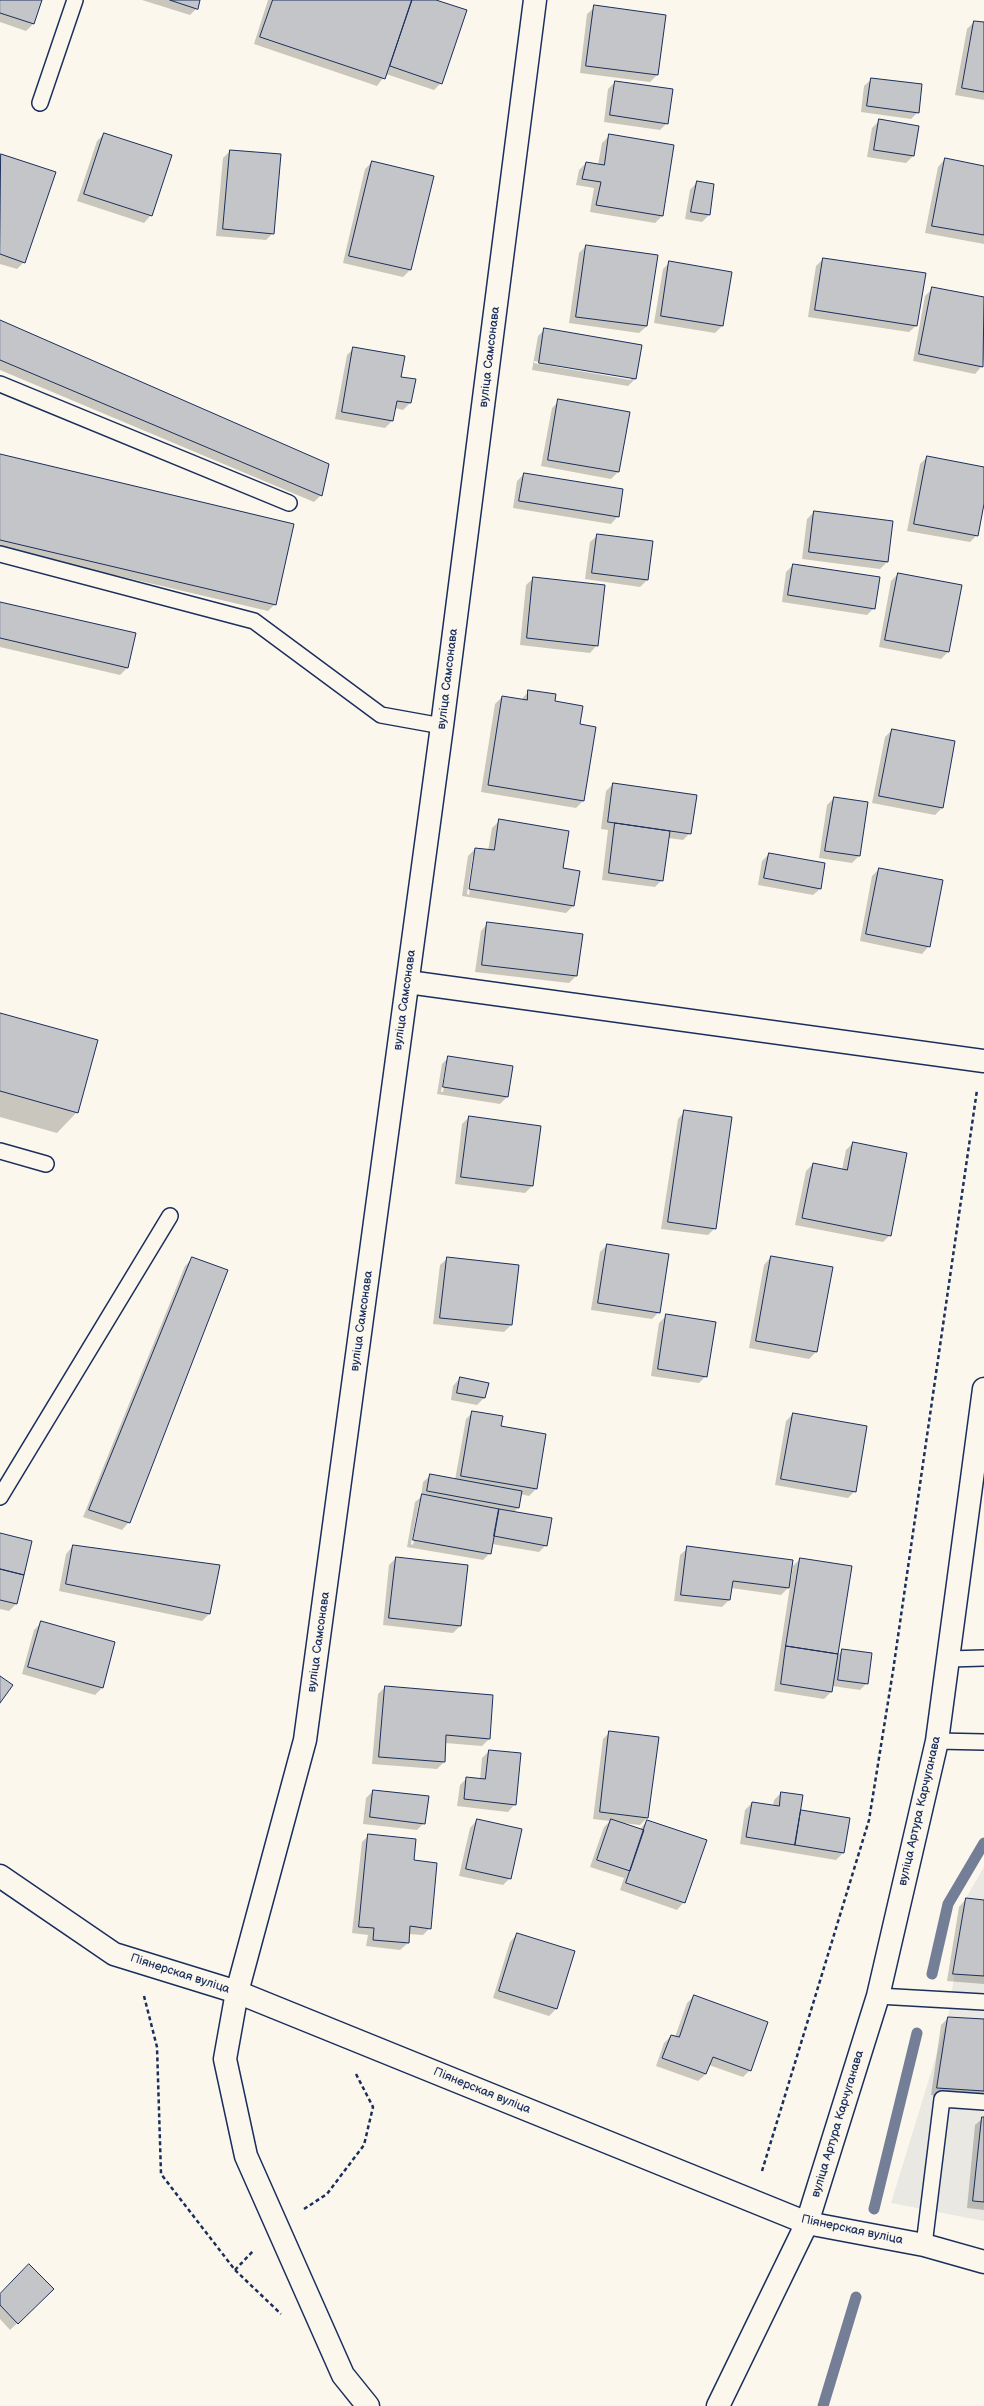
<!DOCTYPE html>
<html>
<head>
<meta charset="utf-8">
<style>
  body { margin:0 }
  canvas { display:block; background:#fbf7ec }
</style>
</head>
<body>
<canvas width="984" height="2406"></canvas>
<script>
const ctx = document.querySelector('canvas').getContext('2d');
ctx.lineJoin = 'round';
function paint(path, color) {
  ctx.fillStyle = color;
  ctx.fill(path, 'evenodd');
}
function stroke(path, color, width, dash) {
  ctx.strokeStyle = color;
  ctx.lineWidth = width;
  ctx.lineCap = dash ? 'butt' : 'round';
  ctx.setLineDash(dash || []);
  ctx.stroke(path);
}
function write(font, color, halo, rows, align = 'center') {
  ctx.font = font + ' "Balsamiq Sans",sans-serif';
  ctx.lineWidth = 3;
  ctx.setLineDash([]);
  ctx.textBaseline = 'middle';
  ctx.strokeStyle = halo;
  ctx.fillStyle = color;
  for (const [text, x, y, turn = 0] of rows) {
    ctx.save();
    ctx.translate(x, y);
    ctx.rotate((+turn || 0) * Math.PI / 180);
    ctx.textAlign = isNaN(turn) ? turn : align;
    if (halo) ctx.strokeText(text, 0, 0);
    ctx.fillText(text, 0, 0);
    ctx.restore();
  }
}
paint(new Path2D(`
  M984,1867V2221L891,2203L948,2017L966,1898Z`), '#eae8e2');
paint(new Path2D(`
  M0,0H41L33,24L26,31L0,22Z
  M142,0H199L197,8L190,15Z
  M268,0H433L441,83L434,90L386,74L377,86L254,44Z
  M595,7L665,16L657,75L650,82L580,73L587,14Z
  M974,22L984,23V100L955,95L967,29Z
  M872,79L918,112L911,119L861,112L864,86Z
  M615,82L667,123L660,130L604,122L608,89Z
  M879,121L913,156L906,163L867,157L872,128Z
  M104,134L151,215L144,223L77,201L97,141Z
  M609,136L662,216L655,223L590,212L594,188L576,185L579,170L586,163L598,165L602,143Z
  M230,151L273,233L266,240L216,236L223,158Z
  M1,155L24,262L17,269L0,264Z
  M945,159L984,167V244L925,233L938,167Z
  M372,162L433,176L410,270L403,277L343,263L365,169Z
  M697,182L713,185L709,215L702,222L685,219L690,190Z
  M586,246L657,256L647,326L639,333L569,323L579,253Z
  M823,259L917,325L909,332L808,317L816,266Z
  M670,262L722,326L715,333L654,323L663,269Z
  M932,289L984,298V358L982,366L975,374L913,361L925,296Z
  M0,321L321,495L314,502L0,370Z
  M545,329L641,345L635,379L628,386L532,370L538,336ZM534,361L631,378V380L534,363Z
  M354,348L400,377L410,403L403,410L395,408L392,421L385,428L335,419L347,355Z
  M559,401L618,472L611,479L541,466L552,408Z
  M0,455L275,604L268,611L0,548Z
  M927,457L984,468V499L977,535L970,542L907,531L920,464Z
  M524,474L618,516L611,524L513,508L517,481Z
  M814,512L892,522L887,562L880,569L802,559L807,519Z
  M598,535L647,580L640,587L585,579L590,542Z
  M793,565L874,608L867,615L782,602L786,572Z
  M898,574L948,652L941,659L879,647L891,581Z
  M534,578L597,645L590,653L520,645L526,585Z
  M0,603L127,668L120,675L0,647Z
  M529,691L554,702L579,725L583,801L576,808L481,792L495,704L502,697L521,700Z
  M892,730L954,742L942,808L935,815L872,803L885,737Z
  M613,784L690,833L683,840L668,838L662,880L655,887L602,880L608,830L601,829L606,791Z
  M834,798L859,856L852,863L819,858L827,805Z
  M499,821L573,906L566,913L462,896L468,856L475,849L488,851L492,828ZM473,855H475L469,895L467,894Z
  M769,854L821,888L813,895L758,885L762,861Z
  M879,869L929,946L922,954L860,941L872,876Z
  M488,923L576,976L569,983L475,972L481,931Z
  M0,1014L77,1112L57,1133L0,1117Z
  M449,1057L507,1097L500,1104L437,1094L442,1064ZM446,1063H448L443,1092H441Z
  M685,1111L715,1228L708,1235L661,1229L678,1119Z
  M469,1117L540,1126L532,1186L525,1193L455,1184L462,1124Z
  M853,1143L890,1235L883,1242L795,1225L806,1171L813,1164L842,1170L846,1150Z
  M607,1245L659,1312L652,1319L591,1310L600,1252Z
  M771,1257L831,1268L816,1352L809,1359L749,1348L764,1265Z
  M448,1258L511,1325L504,1332L433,1324L440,1265Z
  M192,1259L129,1522L122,1530L83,1517L185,1266Z
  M666,1316L706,1376L699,1383L651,1376L659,1323Z
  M460,1378L484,1398L477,1405L451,1400L453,1386Z
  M473,1412L500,1427L536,1489L529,1496L521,1494L518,1508L514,1512L546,1545L539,1552L492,1544L490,1553L483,1560L407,1547L415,1502L421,1497L423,1482L431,1475L455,1480L466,1419ZM419,1502H421L413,1545L411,1544Z
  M793,1414L855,1491L848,1498L775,1485L786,1421Z
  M0,1534L16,1604L9,1611L0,1609Z
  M73,1546L209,1614L202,1621L59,1591L66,1554Z
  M688,1548L791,1581L793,1566L800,1559L837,1656L843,1650L867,1683L860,1690L832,1686L831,1692L824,1699L774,1691L790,1586L781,1595L731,1588L729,1600L722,1607L674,1601L680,1555Z
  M396,1558L460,1626L453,1633L383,1625L389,1565Z
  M41,1623L114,1643L102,1688L95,1695L22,1674L34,1630Z
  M385,1687L489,1739L482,1746L445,1743L444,1762L437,1769L372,1764L378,1694Z
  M610,1732L647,1818L640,1825L622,1823L640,1829L647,1821L684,1902L677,1910L620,1890L624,1878L590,1867L604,1827L610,1821L593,1819L603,1739Z
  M489,1751L515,1804L508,1812L457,1806L460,1785L467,1778L480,1780L482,1758Z
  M373,1791L424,1823L417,1830L363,1824L366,1798Z
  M781,1793L800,1811L849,1819L843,1853L836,1860L740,1844L745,1810L752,1803L773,1806L774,1800Z
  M477,1820L510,1878L503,1885L459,1876L470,1828Z
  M369,1835L413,1861L430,1928L423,1935L408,1934V1943L400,1950L366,1946L368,1935L352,1933L362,1842Z
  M966,1899L984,1901V1984L947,1981L959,1907Z
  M517,1934L556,2009L549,2016L493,1998L510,1942Z
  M694,1996L750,2070L743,2077L709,2065L706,2074L698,2081L656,2066L664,2043L671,2036L675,2037L687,2003Z
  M948,2018L984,2020V2099L931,2095L941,2025Z
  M983,2118H984V2210L967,2208L975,2125Z
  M52,2289L10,2330L0,2319V2295Z`), '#0003');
stroke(new Path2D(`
  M932,1974L948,1904L984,1843
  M874,2209L917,2033
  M823,2406L856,2297`), '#747e96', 11);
const building = new Path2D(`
  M0,0H42L34,24L0,13Z
  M170,0H200L198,9Z
  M273,0H412L385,79L260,37Z
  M412,0H436L467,10L442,84L390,66Z
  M594,5L666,15L658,75L586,66Z
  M974,21L984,22V92L962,88Z
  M871,78L922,84L919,113L867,106Z
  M615,81L673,89L668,124L610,115Z
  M879,119L919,126L914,156L874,150Z
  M104,133L172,155L152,216L84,194Z
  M609,134L674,145L663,216L596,205L601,182L582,179L586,162L604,165Z
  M230,150L281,154L274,234L223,229Z
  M1,154L56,172L25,263L0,254Z
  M945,158L984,166V235L932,226Z
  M372,161L434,176L411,270L349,256Z
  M697,181L714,184L710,215L691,212Z
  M586,245L658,255L647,326L576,317Z
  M823,258L926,273L917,326L815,310Z
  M669,261L732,272L723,326L661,316Z
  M932,287L984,297L983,367L919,354Z
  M0,320L329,464L322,496L0,360Z
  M544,328L642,345L636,379L539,363Z
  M353,347L405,356L401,377L416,379L411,403L397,401L393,421L342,412Z
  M558,399L630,412L619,472L548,460Z
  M0,454L294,524L276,605L0,540Z
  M927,456L984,467V504L978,536L914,524Z
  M524,473L623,489L619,517L519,501Z
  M814,511L893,521L888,562L809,552Z
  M597,534L653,541L648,580L592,573Z
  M793,564L880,577L875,609L788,595Z
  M898,573L962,585L949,652L885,640Z
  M533,577L605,585L598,646L527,638Z
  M0,602L136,633L128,668L0,638Z
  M528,690L556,694L555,701L583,706L580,724L596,727L584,801L488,785L502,696L527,700Z
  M892,729L955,741L943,808L879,796Z
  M613,783L697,795L691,834L608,822Z
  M834,797L868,802L860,856L825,851Z
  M499,819L569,831L563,868L580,871L574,906L469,889L475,848L494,850Z
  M615,823L670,831L663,881L609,873Z
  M769,853L825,863L821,889L764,878Z
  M879,868L943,880L930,947L866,934Z
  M487,922L583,934L577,976L482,965Z
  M0,1013L98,1040L78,1113L0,1091Z
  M448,1056L513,1066L508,1097L443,1087Z
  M684,1110L732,1117L716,1229L668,1222Z
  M469,1116L541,1126L533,1186L461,1177Z
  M853,1142L907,1153L891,1236L802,1218L813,1163L847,1170Z
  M607,1244L669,1254L660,1313L598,1303Z
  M771,1256L833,1267L817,1352L756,1341Z
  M192,1257L228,1270L130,1523L89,1510Z
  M447,1257L519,1265L512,1325L440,1318Z
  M666,1314L716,1322L707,1377L658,1369Z
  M460,1377L489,1383L485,1398L457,1393Z
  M472,1411L503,1416L501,1426L546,1434L537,1489L461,1476Z
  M793,1413L867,1426L856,1492L781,1479Z
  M430,1474L522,1491L519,1508L427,1491Z
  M422,1494L499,1509L491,1554L413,1540Z
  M499,1509L552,1518L547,1546L494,1536Z
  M0,1533L32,1541L24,1575L0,1569Z
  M73,1545L220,1565L210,1614L66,1584Z
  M687,1546L793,1560L789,1588L733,1581L730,1600L681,1595Z
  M396,1557L468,1565L461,1626L389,1618Z
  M800,1558L852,1566L838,1654L786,1646Z
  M0,1569L24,1575L17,1604L0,1600Z
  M41,1621L115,1642L103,1688L28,1667Z
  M786,1646L838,1654L832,1692L781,1684Z
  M842,1649L872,1653L868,1684L838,1680Z
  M0,1676L13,1685L0,1703Z
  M385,1686L493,1695L490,1739L446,1735L445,1762L379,1757Z
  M609,1731L659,1737L648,1818L600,1812Z
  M489,1750L521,1753L516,1805L464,1799L466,1777L485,1779Z
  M373,1790L429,1796L425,1824L370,1817Z
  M781,1792L803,1795L795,1845L746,1837L752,1802L779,1806Z
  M801,1810L850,1818L844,1853L795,1845Z
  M477,1819L522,1829L511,1879L466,1869Z
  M611,1819L644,1830L630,1871L597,1860Z
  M647,1820L707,1840L685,1903L626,1883Z
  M368,1834L416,1839L414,1860L437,1863L431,1929L410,1926L409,1943L373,1940L374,1928L359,1927Z
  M966,1898L984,1900V1976L953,1974Z
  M517,1933L575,1951L557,2009L499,1991Z
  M694,1995L768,2022L751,2071L713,2057L706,2074L662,2058L671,2035L679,2037Z
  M948,2017L984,2019V2091L937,2088Z
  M982,2117H984V2202L973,2201Z
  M29,2264L54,2289L18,2324L0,2305V2294Z`);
paint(building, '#c3c5c9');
stroke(building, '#1b2f5e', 1);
const service = new Path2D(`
  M40,103L75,0
  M0,384L289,503
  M0,554L254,621L381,715L442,726
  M0,1151L46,1164
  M0,1497L170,1216
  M949,1659L984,1658
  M937,1741L984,1742
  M878,1996L984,2002
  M924,2245L942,2099L984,2102`);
const minor = new Path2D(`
  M408,982L984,1061
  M237,1992L225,2059L246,2156L343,2375L368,2406
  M718,2406L807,2223L878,1996L937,1741L984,1389`);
const tertiary = new Path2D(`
  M0,1876L114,1954L237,1992L807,2223L924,2245L984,2262
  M237,1992L305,1740L442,726L535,0`);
stroke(service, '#1b2f5e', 18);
stroke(minor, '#1b2f5e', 25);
stroke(tertiary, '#1b2f5e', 25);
stroke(new Path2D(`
  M144,1996L157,2047L161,2174L235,2270L281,2314
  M762,2171L869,1820L893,1671L977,1090
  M304,2209L327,2194L364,2145L373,2107L356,2074
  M235,2270L254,2250`), '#1b2f5e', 2.5, [4, 3]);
stroke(service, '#fbf7ec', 15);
stroke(minor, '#fbf7ec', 22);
stroke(tertiary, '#fbf7ec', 22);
write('12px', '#1b2f5e', '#fbf7ec', [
  ["вуліца Самсонава",490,357,-83],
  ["вуліца Самсонава",448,679,-83],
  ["вуліца Самсонава",405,1000,-82],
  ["вуліца Самсонава",362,1321,-82],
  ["вуліца Самсонава",319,1642,-82],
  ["вуліца Артура Карчуганава",920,1811,-77],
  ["Піянерская вуліца",180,1974,18],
  ["Піянерская вуліца",482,2091,22],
  ["вуліца Артура Карчуганава",838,2124,-73],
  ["Піянерская вуліца",852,2230,12]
]);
</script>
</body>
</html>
